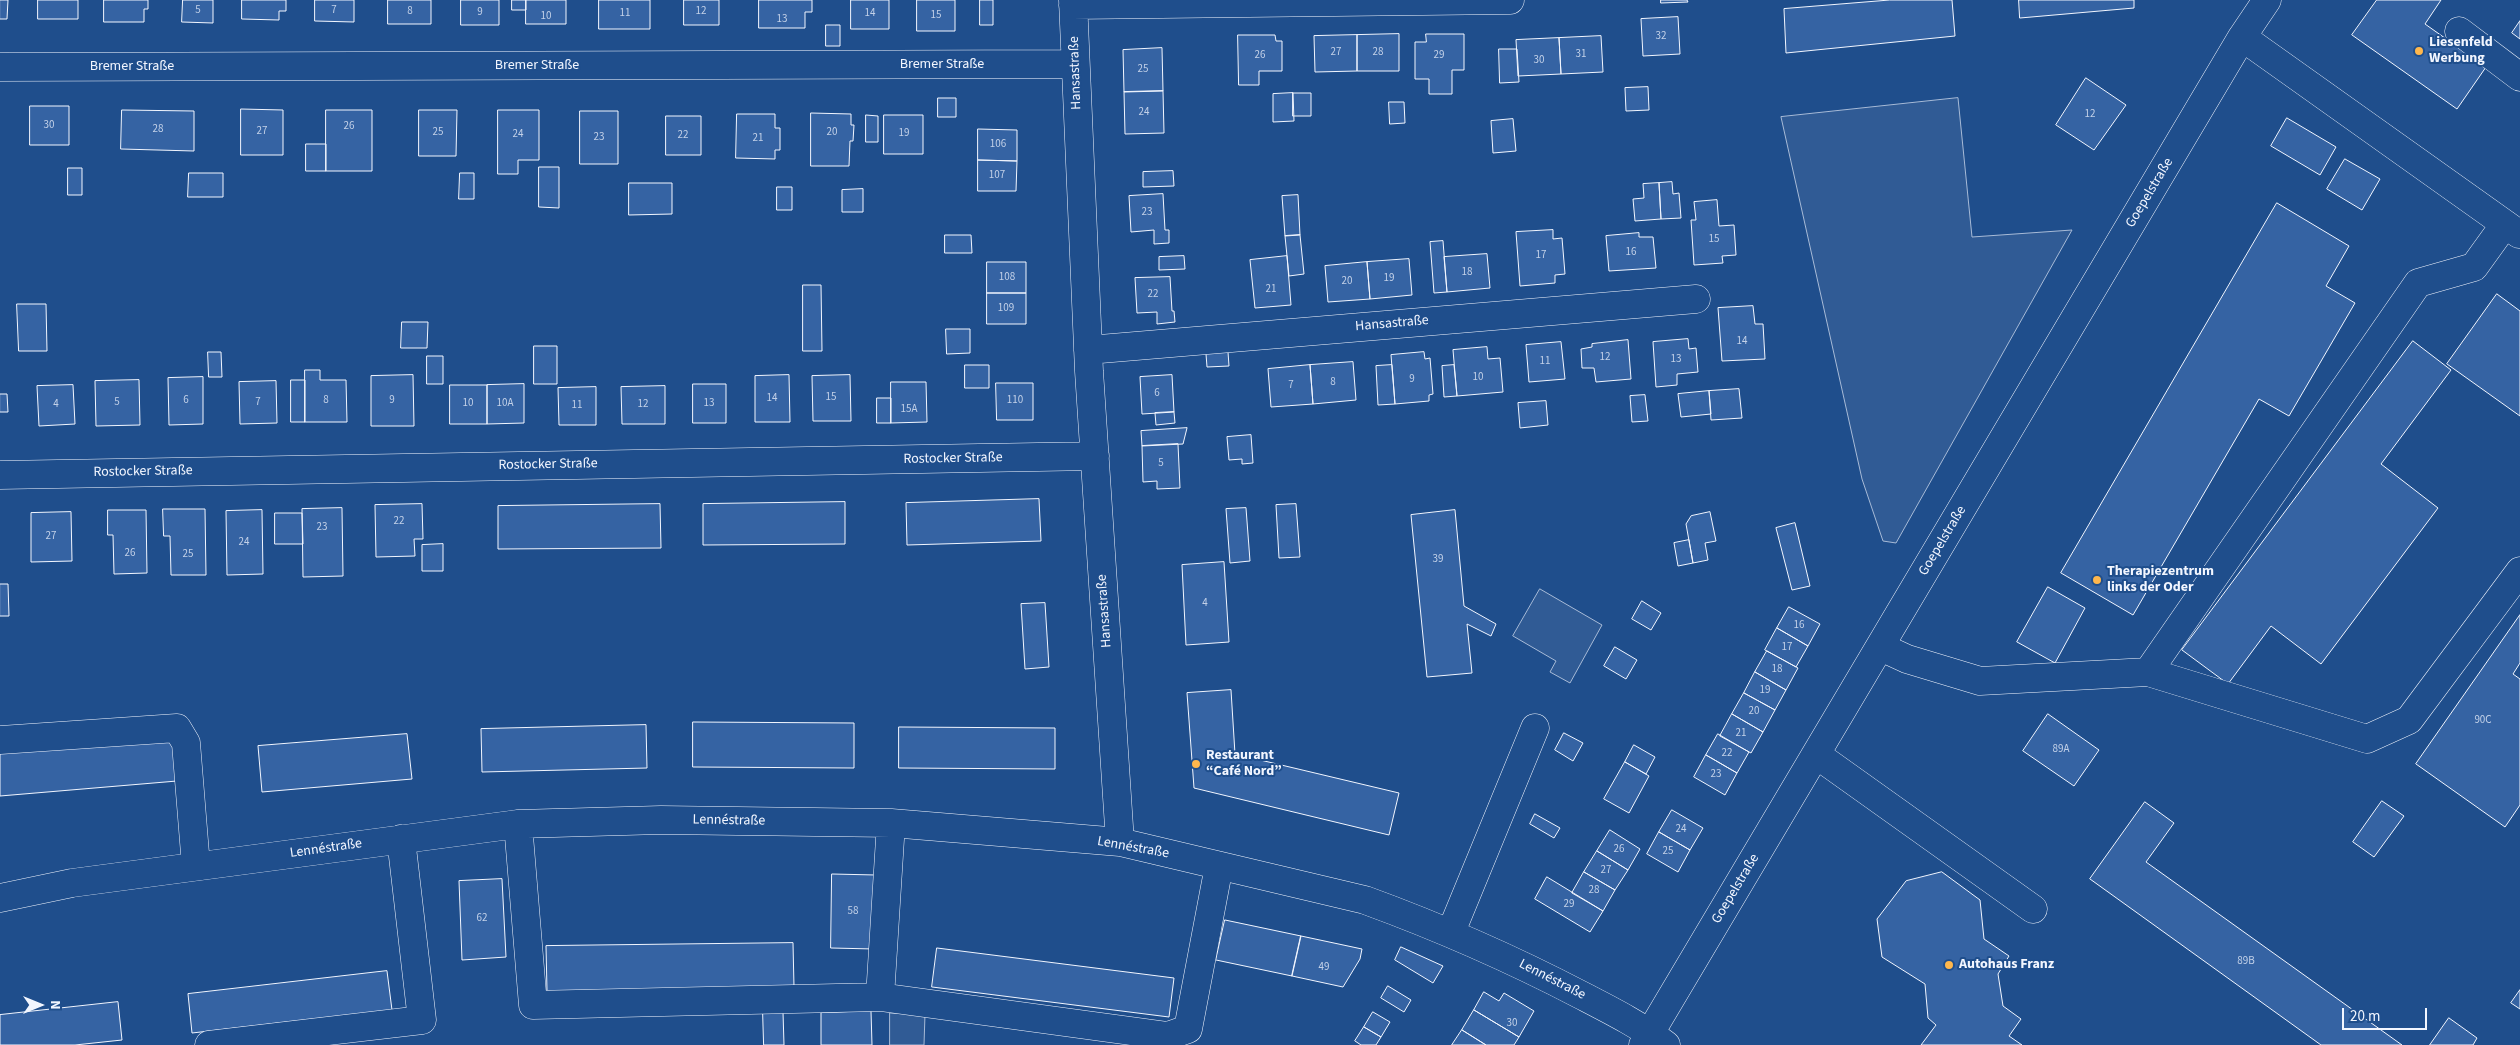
<!DOCTYPE html>
<html>
<head>
<meta charset="utf-8">
<style>
  body { margin:0 }
  #map { position:relative; width:2520px; height:1045px; overflow:hidden; background:#1f4e8c; font-family:"Source Sans 3",sans-serif }
  canvas { display:block }
  .north { position:absolute; left:15px; top:980px; width:50px; height:50px; -webkit-text-stroke:4px #1f4e8c; paint-order:stroke; rotate:90deg; font-size:14px; font-weight:700; line-height:20px; text-align:center; color:#f2f6ff }
  .north::after { content:''; display:block; margin:auto; width:18px; height:22px; background:#f2f6ff; clip-path:polygon(50% 0,100% 100%,50% 72%,0 100%) }
  .scale { position:absolute; left:2342px; top:1008px; width:85px; height:22px; box-sizing:border-box; border:2px solid #f2f6ff; border-top:0; padding-left:6px; font-size:15px; line-height:18px; white-space:nowrap; color:#f2f6ff; -webkit-text-stroke:4px #1f4e8c; paint-order:stroke }
</style>
</head>
<body>
<div id="map">
<canvas width="2520" height="1045"></canvas>
<div class="north">N</div>
<div class="scale">20 m</div>
</div>
<script>
const ctx = document.querySelector('canvas').getContext('2d');
ctx.lineJoin = 'round';
function paint(path, color) {
  ctx.fillStyle = color;
  ctx.fill(path, 'evenodd');
}
function stroke(path, color, width, dash) {
  ctx.strokeStyle = color;
  ctx.lineWidth = width;
  ctx.lineCap = dash ? 'butt' : 'round';
  ctx.setLineDash(dash || []);
  ctx.stroke(path);
}
function write(font, color, halo, rows, align = 'center') {
  ctx.font = font + ' "Source Sans 3",sans-serif';
  ctx.lineWidth = 4;
  ctx.setLineDash([]);
  ctx.textBaseline = 'middle';
  ctx.strokeStyle = halo;
  ctx.fillStyle = color;
  for (const [text, x, y, turn = 0] of rows) {
    ctx.save();
    ctx.translate(x, y);
    ctx.rotate((+turn || 0) * Math.PI / 180);
    ctx.textAlign = isNaN(turn) ? turn : align;
    if (halo) ctx.strokeText(text, 0, 0);
    ctx.fillText(text, 0, 0);
    ctx.restore();
  }
}
const built = new Path2D(`
  M1958,98L1972,237L2072,230L1896,543L1883,541L1862,479L1781,117Z
  M1540,589L1602,625L1570,683L1550,672L1556,661L1513,636Z
  M890,1013L925,1014L924,1045H890Z`);
paint(built, '#305b95');
stroke(built, '#a8bbd7', 1);
const building = new Path2D(`
  M0,0H8L7,19H0Z
  M38,0H78V19H38Z
  M104,0H148V9H144V22H104Z
  M183,0H213V23L182,22Z
  M242,0H286V11H279V20L242,19Z
  M315,0H354V22L315,21Z
  M388,0H431V24H388Z
  M461,0H499V25H461Z
  M512,0H526V10H512Z
  M526,0H566V24H526Z
  M599,0H650V29H599Z
  M684,0H719V25H684Z
  M759,0H812V12H805V28H759Z
  M851,0H889V29H851Z
  M917,0H955V31H917Z
  M980,0H993V25H980Z
  M1661,0H1687L1688,2L1661,3Z
  M1890,0H1952L1955,36L1786,53L1784,9Z
  M2019,0H2134V8L2020,18Z
  M2377,0H2441L2425,24L2486,67L2457,109L2352,35Z
  M1678,17L1680,54L1643,56L1641,19Z
  M2520,21V39L2512,33Z
  M826,25H840V46H826Z
  M1399,34V71H1357V35Z
  M1426,34H1464V70H1452V94H1429V79H1415V42H1426Z
  M1238,35H1275L1276,41H1282V71H1259V85H1239Z
  M1357,35V71L1315,72L1314,36Z
  M1601,36L1603,72L1561,74L1559,38Z
  M1559,38L1561,74L1518,76L1516,40Z
  M1162,48L1163,91L1124,92L1123,50Z
  M1499,49H1517L1519,82L1500,83Z
  M2086,78L2126,105L2094,150L2056,125Z
  M1648,87L1649,110L1626,111L1625,88Z
  M1163,91L1164,133L1125,134L1124,92Z
  M1293,93L1294,121L1273,122V94Z
  M1293,93H1311V116H1293Z
  M938,98H956V117H938Z
  M1389,102H1404L1405,123L1390,124Z
  M30,106H69V145H30Z
  M241,109L283,110V155H241Z
  M122,110L194,111V151L121,149Z
  M326,110H372V171H326Z
  M419,110H457L456,156H419Z
  M498,110H539V160H518V174H498Z
  M580,111H618V164H580Z
  M811,113L851,114V125H854L853,141H850L849,166H811Z
  M737,114H775V128H780V150H775V159L736,158Z
  M866,115L878,116V142H866Z
  M884,115H923V154H884Z
  M666,116H701V155H666Z
  M2287,118L2336,147L2320,175L2271,146Z
  M1513,119L1516,151L1493,153L1491,121Z
  M978,129L1017,130V161L978,160Z
  M306,144H326V171H306Z
  M2345,159L2380,179L2362,210L2327,189Z
  M978,160L1017,161L1016,191H978Z
  M539,167H559V208L539,207Z
  M68,168H82V195H68Z
  M1173,171L1174,186L1143,187V172Z
  M189,173H223V197H188Z
  M460,173H474V199H459Z
  M1672,182L1673,194L1679,193L1681,218L1661,219L1659,183Z
  M629,183H672V214L629,215Z
  M1659,183L1661,219L1635,221L1633,199L1644,198L1643,184Z
  M777,187H792V210H777Z
  M863,189V212H842V190Z
  M1163,194L1165,230H1169V243L1154,244V230L1131,232L1129,196Z
  M1298,195L1300,235L1285,236L1282,196Z
  M1717,200L1719,226L1734,225L1736,255L1722,256L1723,263L1694,265L1691,220H1696L1694,202Z
  M2277,203L2349,246L2326,286L2355,303L2289,416L2259,399L2133,615L2061,573Z
  M1553,230V239L1562,238L1565,274L1555,275V283L1520,286L1516,232Z
  M1639,233V237H1653L1656,268L1609,271L1606,236Z
  M945,235H971L972,253H945Z
  M1300,235L1304,274L1289,276L1285,236Z
  M1443,241L1447,292L1434,293L1430,242Z
  M1487,254L1490,288L1447,292L1444,257Z
  M1184,256L1185,269L1159,270V257Z
  M1287,256L1291,305L1255,308L1250,260Z
  M1409,259L1412,295L1370,299L1367,262Z
  M987,262H1026V293H987Z
  M1367,262L1370,299L1328,302L1325,266Z
  M1170,277L1172,311H1174L1175,322L1157,324V312L1137,313L1135,278Z
  M803,285H821L822,351H803Z
  M987,293H1026V324H987Z
  M2497,294L2520,311V416L2447,364Z
  M17,304H46L47,351H19Z
  M1753,306L1755,324H1763L1765,359L1722,361L1718,308Z
  M402,322H428L427,348H401Z
  M946,329H970V353L947,354Z
  M1688,339L1689,349L1696,348L1698,372L1677,374V385L1656,387L1653,342Z
  M1628,340L1631,379L1596,382L1594,368H1582L1581,349L1592,347V344Z
  M2413,341L2451,370L2381,464L2438,508L2321,664L2271,626L2228,684L2182,650Z
  M1561,342L1565,379L1529,382L1526,345Z
  M534,346H557V384H534Z
  M1487,347L1488,359L1500,358L1503,392L1457,396L1453,350Z
  M208,352H221L222,377H209Z
  M1228,352L1229,366L1207,367L1206,354Z
  M1424,352L1425,359L1430,358L1433,394L1429,395V401L1395,404L1391,355Z
  M427,356H443V384H427Z
  M1353,362L1356,400L1313,404L1310,365Z
  M965,365H989V388H965Z
  M1310,365L1313,404L1271,407L1268,369Z
  M1392,365L1395,404L1378,405L1376,366Z
  M1454,365L1457,396L1444,397L1442,366Z
  M305,370H320V380H346L347,422H305Z
  M413,375L414,426H371V376Z
  M789,375L790,422H755V376Z
  M850,375L851,421H813L812,376Z
  M1172,375L1174,412L1142,414L1140,377Z
  M203,377V424L169,425L168,378Z
  M139,380L140,425L96,426L95,381Z
  M291,380H305V422H291Z
  M276,381L277,423L240,424L239,382Z
  M891,382H926L927,422L891,423Z
  M996,383H1033V420H997Z
  M524,384V423L487,424V385Z
  M693,384H726V423H693Z
  M73,385L75,424L39,426L37,386Z
  M450,385H487V424H450Z
  M665,386V424H622L621,387Z
  M596,387V425H559L558,388Z
  M1739,389L1742,418L1711,420L1709,391Z
  M1709,391L1711,414L1681,417L1678,394Z
  M0,394H7L8,412H0Z
  M1645,395L1648,421L1632,422L1630,396Z
  M877,398H891V423H877Z
  M1546,401L1548,425L1520,428L1518,403Z
  M1174,412L1175,423L1156,425L1155,413Z
  M1187,428L1183,444L1142,446L1141,431Z
  M1251,435L1253,463L1242,464V459L1229,460L1227,437Z
  M1178,444L1180,488L1157,489V481L1143,482L1142,446Z
  M1039,499L1041,541L907,545L906,503Z
  M845,502V544L703,545V504Z
  M422,504L423,539H414L415,556L376,557L375,505Z
  M660,504L661,548L498,549V506Z
  M1296,504L1300,557L1279,558L1276,505Z
  M342,508L343,576L303,577L302,509Z
  M1246,508L1250,561L1230,563L1226,509Z
  M163,509H205L206,575H171L170,536H164Z
  M108,510H146L147,573L114,574L113,535H108Z
  M262,510L263,574L227,575L226,511Z
  M1455,510L1464,606L1496,624L1491,636L1467,624L1472,673L1427,677L1411,515Z
  M71,512L72,561L31,562V513Z
  M1710,512L1716,541L1705,543L1708,560L1693,563L1686,524L1691,516Z
  M275,513H302L303,544H275Z
  M1795,523L1810,586L1792,590L1776,528Z
  M1689,540L1693,563L1678,566L1674,543Z
  M443,544V571H422V545Z
  M1224,562L1229,642L1186,645L1182,565Z
  M0,584H8L9,616H0Z
  M2048,587L2085,608L2055,663L2017,642Z
  M1642,601L1661,613L1651,630L1632,619Z
  M1045,603L1049,667L1025,669L1021,604Z
  M1789,607L1820,624L1808,646L1777,628Z
  M2520,615V663L2513,674L2520,679V805L2505,827L2416,764Z
  M1777,628L1808,646L1796,667L1765,650Z
  M1615,647L1637,660L1626,679L1604,666Z
  M1767,651L1798,668L1786,690L1755,672Z
  M1755,672L1786,690L1775,710L1744,693Z
  M1231,690L1235,754L1399,793L1389,835L1194,788L1187,693Z
  M1744,693L1775,710L1763,732L1732,714Z
  M1732,714L1763,732L1751,753L1720,736Z
  M2048,714L2099,750L2074,786L2023,751Z
  M693,722L854,723V768L693,767Z
  M646,725L647,768L482,772L481,729Z
  M899,727L1055,728V769L899,768Z
  M1564,733L1583,743L1573,761L1555,750Z
  M407,734L412,779L262,792L258,746Z
  M1718,734L1749,752L1737,773L1706,755Z
  M173,736L177,781L0,796V751Z
  M1634,745L1655,757L1646,774L1625,762Z
  M1706,755L1737,773L1725,795L1694,777Z
  M1625,762L1649,776L1629,813L1604,799Z
  M2382,801L2404,816L2374,857L2353,842Z
  M2145,802L2174,823L2146,862L2402,1045H2321L2090,879Z
  M1672,810L1703,828L1690,850L1659,832Z
  M1535,814L1560,828L1554,838L1530,824Z
  M1610,830L1640,849L1628,870L1597,851Z
  M1659,832L1690,850L1678,872L1647,854Z
  M1597,851L1628,870L1615,890L1584,872Z
  M1584,872L1615,890L1603,911L1572,893Z
  M1942,872L1980,900L1984,939L2009,956L1998,974L2003,1006L2021,1019L2009,1036L2022,1045H1921L1936,1025L1928,1018L1925,984L1882,957L1877,919L1906,881Z
  M832,874L876,875L874,949L831,948Z
  M1547,877L1603,911L1590,932L1535,899Z
  M502,879L506,957L462,960L459,881Z
  M1225,920L1301,936L1292,976L1216,960Z
  M1301,936L1362,949L1360,959L1343,987L1292,976Z
  M793,943L794,987L547,991L546,946Z
  M1401,947L1443,966L1433,983L1395,960Z
  M937,948L1174,978L1169,1017L932,987Z
  M387,971L392,1010L192,1033L188,994Z
  M1388,986L1411,1000L1404,1012L1381,998Z
  M2520,990V1009L2511,1003Z
  M1484,992L1499,1001L1504,993L1534,1011L1519,1037L1474,1010Z
  M118,1002L122,1040L75,1045H0V1015Z
  M1474,1010L1519,1037L1514,1045H1486L1462,1030Z
  M871,1011L872,1045H821V1013Z
  M763,1012H783L784,1045H764Z
  M1373,1012L1390,1022L1381,1037L1364,1027Z
  M2449,1018L2477,1038L2473,1045H2430Z
  M1364,1027L1381,1037L1376,1045H1361L1355,1041Z
  M1462,1030L1486,1045H1452Z`);
paint(building, '#3563a3');
stroke(building, '#f2f6ff', 1);
const minor = new Path2D(`
  M1073,0L1089,371L1120,842
  M1073,5L1510,0
  M2459,31L2520,77
  M2242,37L2519,234
  M0,67L1075,64
  M1088,350L1696,299
  M0,475L1095,456
  M1881,647L1907,659L1980,681L2148,672L2367,739L2409,720L2520,571
  M2148,672L2418,283L2474,267L2505,224
  M0,740L177,728L186,743L196,866
  M1817,755L2033,909
  M518,824L533,1005L880,997L1168,1036L1188,1029L1219,866
  M0,898L72,883L518,824L661,820L891,823L1120,842L1365,900C1439,927 1510,958 1581,995C1610,1010 1640,1025 1666,1045
  M1451,932L1535,728
  M880,997L891,823
  M209,1045L422,1020L401,839
  M1643,1045L2242,37L2267,0`);
stroke(minor, '#f2f6ff', 29);
stroke(minor, '#1f4e8c', 28);
for (const [x, y, r, color] of [
  [2419,51,5,"#ffb74d"],
  [2097,580,5,"#ffb74d"],
  [1196,764,5,"#ffb74d"],
  [1949,965,5,"#ffb74d"]
]) {
  const dot = new Path2D();
  dot.arc(x, y, r, 0, 2 * Math.PI);
  ctx.fillStyle = color;
  ctx.fill(dot);
  stroke(dot, '#1f4e8c', 2);
}
write('11px', '#c3d1e8', null, [
  ["5",198,11],
  ["7",334,11],
  ["8",410,12],
  ["12",701,12],
  ["9",480,13],
  ["11",625,14],
  ["14",870,14],
  ["15",936,16],
  ["10",546,17],
  ["13",782,20],
  ["32",1661,37],
  ["27",1336,53],
  ["28",1378,53],
  ["31",1581,55],
  ["26",1260,56],
  ["29",1439,56],
  ["30",1539,61],
  ["25",1143,70],
  ["24",1144,113],
  ["12",2090,115],
  ["30",49,126],
  ["26",349,127],
  ["28",158,130],
  ["27",262,132],
  ["25",438,133],
  ["20",832,133],
  ["19",904,134],
  ["24",518,135],
  ["22",683,136],
  ["23",599,138],
  ["21",758,139],
  ["106",998,145],
  ["107",997,176],
  ["23",1147,213],
  ["15",1714,240],
  ["16",1631,253],
  ["17",1541,256],
  ["18",1467,273],
  ["108",1007,278],
  ["19",1389,279],
  ["20",1347,282],
  ["21",1271,290],
  ["22",1153,295],
  ["109",1006,309],
  ["14",1742,342],
  ["12",1605,358],
  ["13",1676,360],
  ["11",1545,362],
  ["10",1478,378],
  ["9",1412,380],
  ["8",1333,383],
  ["7",1291,386],
  ["6",1157,394],
  ["15",831,398],
  ["14",772,399],
  ["6",186,401],
  ["8",326,401],
  ["9",392,401],
  ["110",1015,401],
  ["5",117,403],
  ["7",258,403],
  ["10",468,404],
  ["10A",505,404],
  ["13",709,404],
  ["4",56,405],
  ["12",643,405],
  ["11",577,406],
  ["15A",909,410],
  ["5",1161,464],
  ["22",399,522],
  ["23",322,528],
  ["27",51,537],
  ["24",244,543],
  ["26",130,554],
  ["25",188,555],
  ["39",1438,560],
  ["4",1205,604],
  ["16",1799,626],
  ["17",1787,648],
  ["18",1777,670],
  ["19",1765,691],
  ["20",1754,712],
  ["90C",2483,721],
  ["21",1741,734],
  ["89A",2061,750],
  ["22",1727,754],
  ["23",1716,775],
  ["24",1681,830],
  ["26",1619,850],
  ["25",1668,852],
  ["27",1606,871],
  ["28",1594,891],
  ["29",1569,905],
  ["58",853,912],
  ["62",482,919],
  ["89B",2246,962],
  ["49",1324,968],
  ["30",1512,1024]
]);
write('bold 14px', '#f2f6ff', '#1f4e8c', [
  ["Liesenfeld",2429,43],
  ["Werbung",2429,59],
  ["Therapiezentrum",2107,572],
  ["links der Oder",2107,588],
  ["Restaurant",1206,756],
  ["“Café Nord”",1206,772],
  ["Autohaus Franz",1959,965]
], 'left');
write('14px', '#f2f6ff', '#1f4e8c', [
  ["Bremer Straße",942,65],
  ["Bremer Straße",537,66],
  ["Bremer Straße",132,67],
  ["Hansastraße",1076,73,-92],
  ["Goepelstraße",2150,193,-59],
  ["Hansastraße",1392,324,-5],
  ["Rostocker Straße",953,459,-1],
  ["Rostocker Straße",548,465,-1],
  ["Rostocker Straße",143,472,-1],
  ["Goepelstraße",1943,541,-59],
  ["Hansastraße",1105,611,-94],
  ["Lennéstraße",729,821,1],
  ["Lennéstraße",1133,848,10],
  ["Lennéstraße",326,849,-8],
  ["Goepelstraße",1736,889,-59],
  ["Lennéstraße",1552,980,27]
]);
</script>
</body>
</html>
